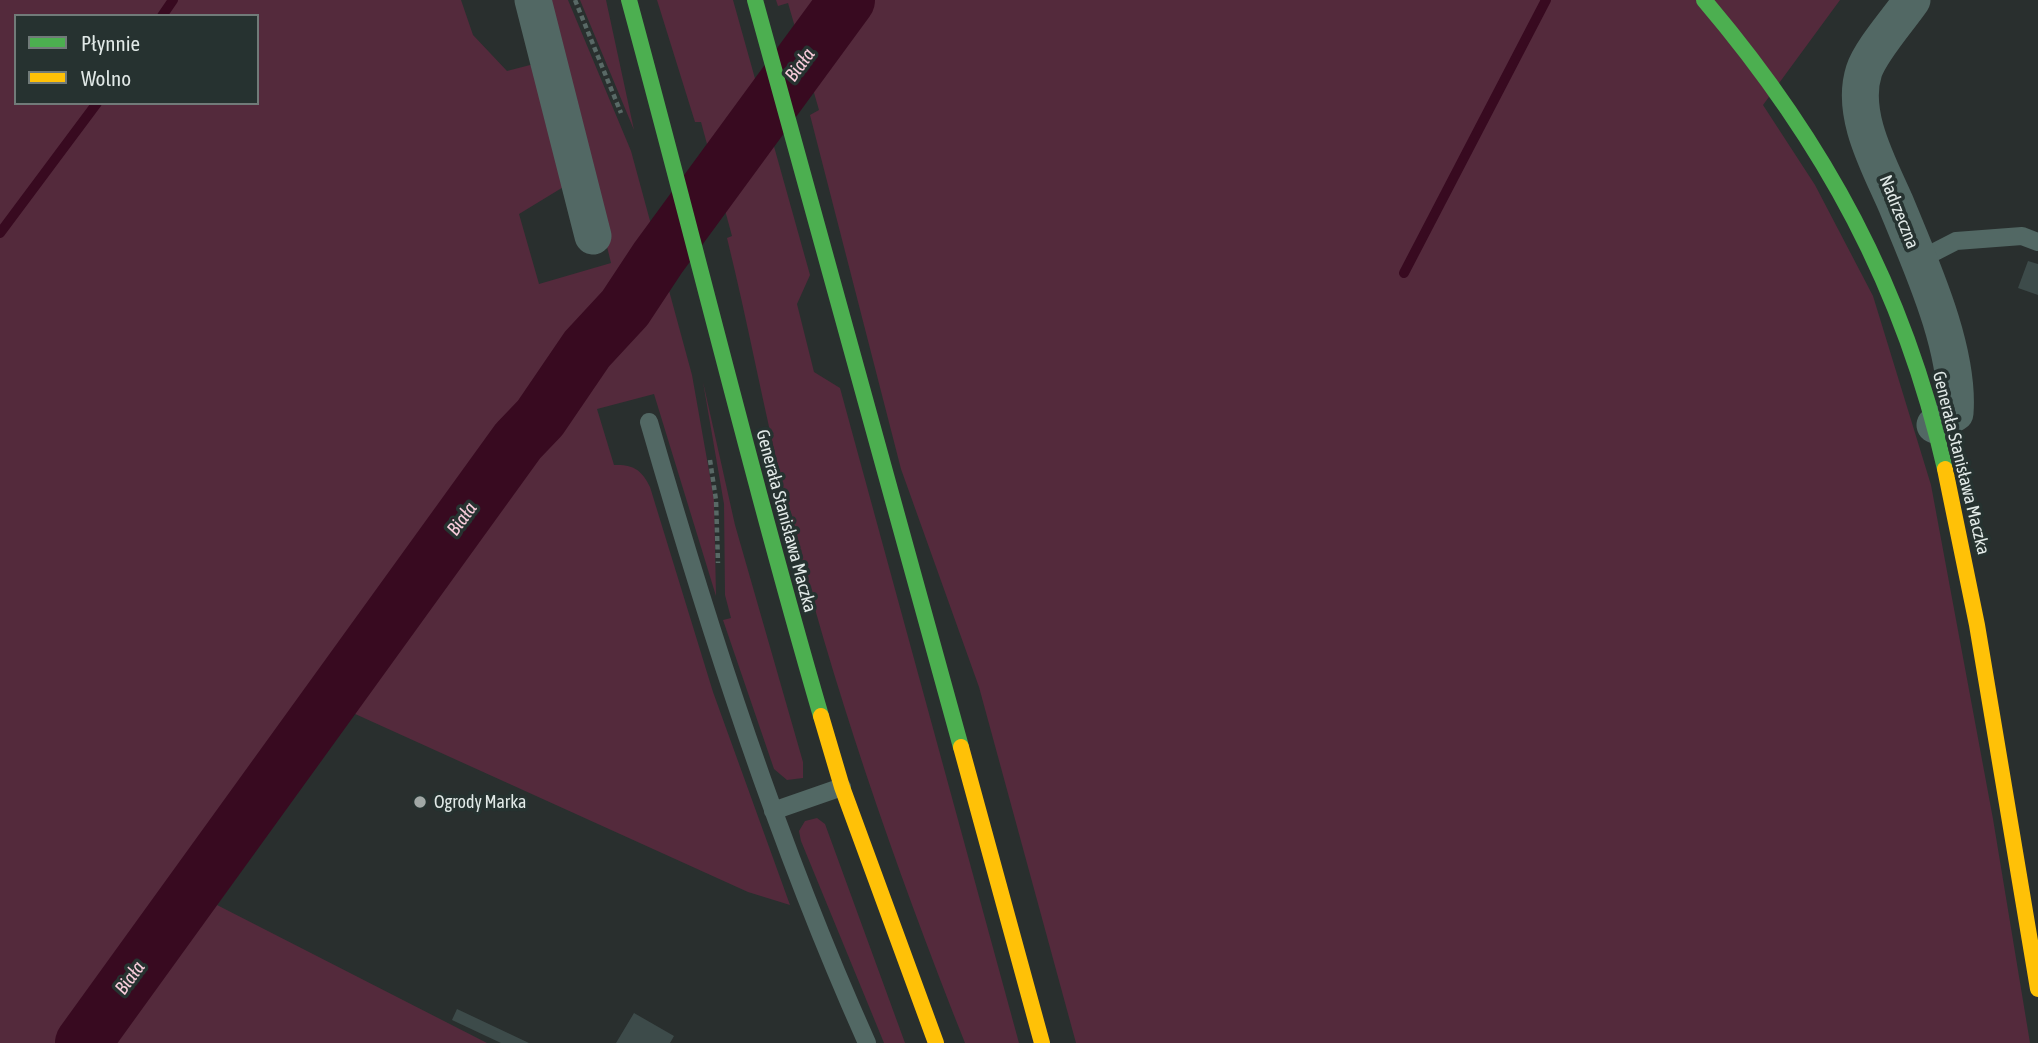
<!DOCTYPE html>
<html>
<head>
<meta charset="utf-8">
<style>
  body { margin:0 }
  #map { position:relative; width:2038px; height:1043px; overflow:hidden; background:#292f2e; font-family:"Asap Condensed",sans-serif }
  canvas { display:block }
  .legend { position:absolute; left:14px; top:14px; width:245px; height:91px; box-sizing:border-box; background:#263230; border:2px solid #717b79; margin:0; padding:9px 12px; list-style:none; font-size:21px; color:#e1e9e7 }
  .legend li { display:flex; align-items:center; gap:14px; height:35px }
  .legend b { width:35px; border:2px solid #717b79 }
</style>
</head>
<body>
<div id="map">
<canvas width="2038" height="1043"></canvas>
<ul class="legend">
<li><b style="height:9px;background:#4caf50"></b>Płynnie</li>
<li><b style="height:9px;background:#ffc107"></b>Wolno</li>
</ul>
</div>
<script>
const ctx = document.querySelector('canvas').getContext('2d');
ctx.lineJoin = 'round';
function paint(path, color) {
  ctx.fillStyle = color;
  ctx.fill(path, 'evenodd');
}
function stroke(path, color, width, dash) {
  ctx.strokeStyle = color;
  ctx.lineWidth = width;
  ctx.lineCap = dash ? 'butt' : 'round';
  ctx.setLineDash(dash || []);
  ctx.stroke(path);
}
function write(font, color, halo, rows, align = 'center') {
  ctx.font = font + ' "Asap Condensed",sans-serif';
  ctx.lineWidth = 7;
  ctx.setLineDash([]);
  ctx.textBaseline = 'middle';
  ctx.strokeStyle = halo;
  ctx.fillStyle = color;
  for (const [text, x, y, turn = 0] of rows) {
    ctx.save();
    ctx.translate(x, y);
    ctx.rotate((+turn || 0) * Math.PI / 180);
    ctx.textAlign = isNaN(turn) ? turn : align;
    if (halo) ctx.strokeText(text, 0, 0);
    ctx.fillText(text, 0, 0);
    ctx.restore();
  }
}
paint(new Path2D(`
  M0,0H461L473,35L507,71L534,64L565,186L519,214L539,284L611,263L547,0H568L631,151L692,375L714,499L716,596L654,394L597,409L614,465C633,464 642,470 650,487L713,692L790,905L748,892L353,713L217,905L487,1043H0ZM16,16H257V103H16Z
  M580,0H606L634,130Z
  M657,0H733L810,275L797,304L814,372L840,388L1019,1043H965C894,864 831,683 785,496C764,410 748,323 727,238L732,236L701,122H695Z
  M776,0H1840L1763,105L1815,185L1873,296L1931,485L1993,819L2030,1043H1076L979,687L901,469L810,115L819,110L788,3L778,6Z
  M703,382L735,525L803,762V778L787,780L774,769L723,620L731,618L725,595L724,504Z
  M817,818L825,824L905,1043H884L801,841L799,831L805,821Z`), '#542a3c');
stroke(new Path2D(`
  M162,16L173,0
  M0,233L97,103
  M1404,273L1546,0`), '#380a20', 10);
stroke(new Path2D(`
  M83,1043L518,441L540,418L587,349L625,308L658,258L847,0`), '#380a20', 56);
paint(new Path2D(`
  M2028,261L2038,264V295L2018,288Z
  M457,1009L529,1043H501L452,1020Z
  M634,1013L674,1036L670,1043H616Z`), '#3d4b4a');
stroke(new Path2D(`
  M575,0L621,113
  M710,460L716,500L718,563`), '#596966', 4.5, [5, 3.5]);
stroke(new Path2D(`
  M1919,260L1956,241L2022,236L2038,242
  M649,422C710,633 777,842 867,1043
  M773,811L842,787`), '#526864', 18);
stroke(new Path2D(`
  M533,0L593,236
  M1912,0C1899,19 1871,50 1864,71C1850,114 1879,165 1896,204C1920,263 1960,349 1955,413L1935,425`), '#526864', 37);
stroke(new Path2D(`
  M629,0C694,239 752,479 821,716
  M755,0L961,747
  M1704,0C1824,141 1904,288 1945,469`), '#4caf50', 16);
stroke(new Path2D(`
  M1945,469L1977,625L2038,989
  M821,716L842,787L936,1043
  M961,747L1042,1043`), '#ffc107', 16);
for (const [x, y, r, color] of [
  [420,802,7,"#a1a8a6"]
]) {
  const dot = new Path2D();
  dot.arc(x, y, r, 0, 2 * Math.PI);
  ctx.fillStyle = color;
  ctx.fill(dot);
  stroke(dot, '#263230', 2.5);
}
write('18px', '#e1e9e7', '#263230', [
  ["Nadrzeczna",1899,212,68],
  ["Generała Stanisława Maczka",1961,463,76],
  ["Generała Stanisława Maczka",786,521,75]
]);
write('18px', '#e1e9e7', '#263230', [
  ["Ogrody Marka",434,802]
], 'left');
write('italic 19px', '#f8ccdb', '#263230', [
  ["Biała",800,65,-54],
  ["Biała",462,519,-54],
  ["Biała",130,978,-54]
]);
</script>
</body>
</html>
